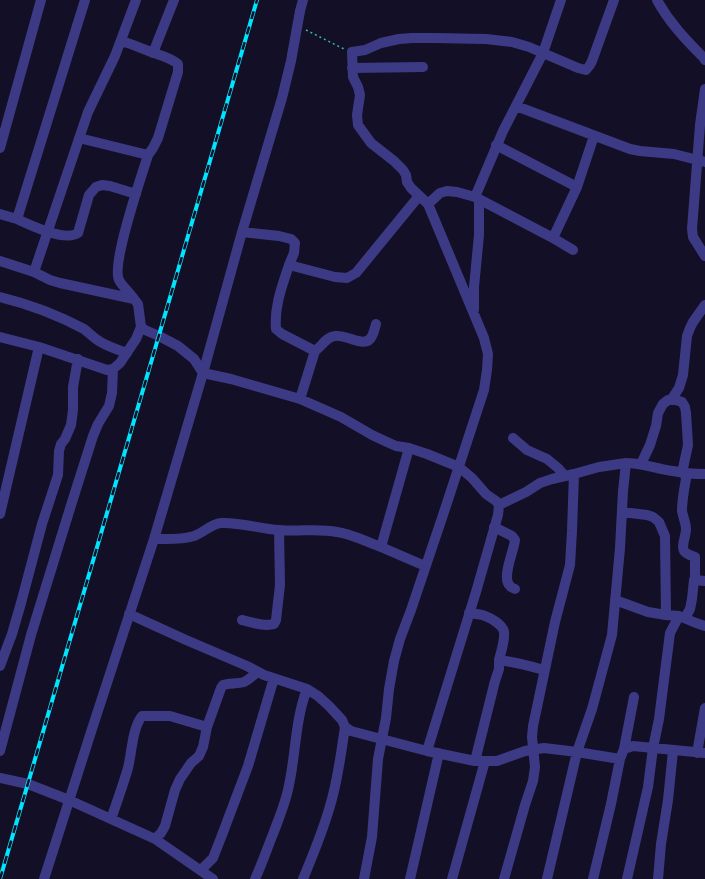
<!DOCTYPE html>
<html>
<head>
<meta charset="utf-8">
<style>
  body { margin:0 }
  canvas { display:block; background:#130f26 }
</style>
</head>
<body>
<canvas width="705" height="879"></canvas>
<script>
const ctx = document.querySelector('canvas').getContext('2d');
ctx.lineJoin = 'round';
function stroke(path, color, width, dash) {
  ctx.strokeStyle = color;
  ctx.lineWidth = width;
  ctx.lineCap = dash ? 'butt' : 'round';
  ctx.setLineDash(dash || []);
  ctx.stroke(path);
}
stroke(new Path2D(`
  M306,30L344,49`), '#2fb8b0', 1.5, [2, 3]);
stroke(new Path2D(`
  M85,0L17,219C30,225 65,242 78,233L89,195L96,187L102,185L110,186L136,194
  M136,0L115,56L88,112L34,272L50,280L60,283L134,299L138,304L141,327L145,330L159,336L178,346L194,359L203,373L231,379L300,399L315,351L282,334L276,329C274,307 282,286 289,265
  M657,0C669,22 685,39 703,57L705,60
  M121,41C132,44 143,49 154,53C163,56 171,58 178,64V72L158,138L153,148L148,155
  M153,53L174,0
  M352,68L423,67
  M705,89L700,125L692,229L693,237L705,256
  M516,106L630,149L640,151L674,154L705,162
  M79,138L148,155C142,175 111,264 119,280C122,286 130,293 134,299
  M496,145L577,187
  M0,148L41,0
  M475,197L503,131L543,53L561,0
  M428,204L411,188L407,182L406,175L403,170L394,161L371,143L358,125L357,115L360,95L358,87L353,77L352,52L365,50L381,43L399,39L412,38H434L486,39L512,42L529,47L578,68L586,70L590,65L592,61L614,0
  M0,214L17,219
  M242,232L279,236L291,239L295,243L294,253L289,265L335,277L347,278L356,273L419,196
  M553,238L573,250
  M0,261L34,272
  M0,297C29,304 58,315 84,329C88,332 92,336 96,339C105,346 116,349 127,353
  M474,310V287L479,235V200
  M0,337L39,347L107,370L113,369L120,363L136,339L141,327
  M315,351C322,346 326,337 335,336C347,334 366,350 372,336C374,332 375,328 376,324
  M300,399L341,417L372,435L387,442L396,446L409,448L427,454L459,467L472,478L486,494L496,501L499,505L498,515L476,592L427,751
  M671,400L679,388L683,375L687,336L690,328L693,322L705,305
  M513,438L527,450L547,459L558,468L565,476
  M409,448L381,547L425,566
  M641,464L650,445L656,426L658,413L663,404L668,400H676L682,402L685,407L686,413L688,445L682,473
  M687,473C685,485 682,498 682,511C683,517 686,523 686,529C686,536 681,546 684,551C686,554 692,556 695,557V580
  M499,505L526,492L540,483L552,479L574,474L599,467L626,463
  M622,512L647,515L653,517L659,522L665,536L666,615L679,616L670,633L659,719L653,748L648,787L627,879
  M0,514L39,347
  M494,527L512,536L515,540C514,551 501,578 510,586C511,588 514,588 515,589
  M154,539C167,539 181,540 194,536C203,533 211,524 221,523C239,522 261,529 279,530C298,532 318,528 337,532C352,534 367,542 381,547
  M615,600L648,612L666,615
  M469,613C474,614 480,614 485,616C491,618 503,625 504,632C505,641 501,652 499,660
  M129,614L186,640L247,666L264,675L307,689L318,696L329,706L342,720L345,727L351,731L427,751L475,761H497L525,751L544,748L577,752L620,759
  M679,616L696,623L705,626
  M685,618L690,609L692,599L694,580H695L705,581
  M242,620C251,622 264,627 274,624L276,620L280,585L279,530
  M0,666L12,634L21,603L42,524L58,475L59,451L61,444L65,439L71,425L73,410V387L78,359
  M624,749L633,746L705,753
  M0,751L31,635L72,502L93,436L98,424L109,406L112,393L113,369
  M697,753L705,708
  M475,761L495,681L499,669V660C515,662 530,666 544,670
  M0,778L28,784L69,800L155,839L213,879
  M111,819C117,802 123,785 128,768C132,752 132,729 142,716H170L207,727
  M155,839L161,833L165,826L175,790L180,779L191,763L199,756L203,747L207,727L221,688L223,685C229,683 237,684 244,682C249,680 253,675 258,672
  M201,870L213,858L222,835L248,766L274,678
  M44,879L91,732L154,539L203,373L242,232L282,98L291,61L300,11L303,0
  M255,879C262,864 267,849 273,834C279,818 286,802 289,785C296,753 295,720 307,689
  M303,879C313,855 323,831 330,806C338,780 341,753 345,727
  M364,879L372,837L378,759L386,718L389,689L394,661L400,639L411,610L444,512L484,390L487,370L488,354L484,338L428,204L440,193L447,191L457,192L475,197L553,238L577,187L594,136
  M410,879L439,753
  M452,879L485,761
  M504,879L525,805L533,781L535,767L532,737L533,726L555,622L570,565L572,531L574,474
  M547,879L577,752L592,709L612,635L620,548L623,491L626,463C643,463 656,469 673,471C683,473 694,474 705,474
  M593,879L611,804L620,759L624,749L634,697
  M658,879L661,844L668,800L673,751`), '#3d3a85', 10);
const rail = new Path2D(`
  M0,879L257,0`);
stroke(rail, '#00e5ff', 4);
stroke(rail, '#130f26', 2.5, [8]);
</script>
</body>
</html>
